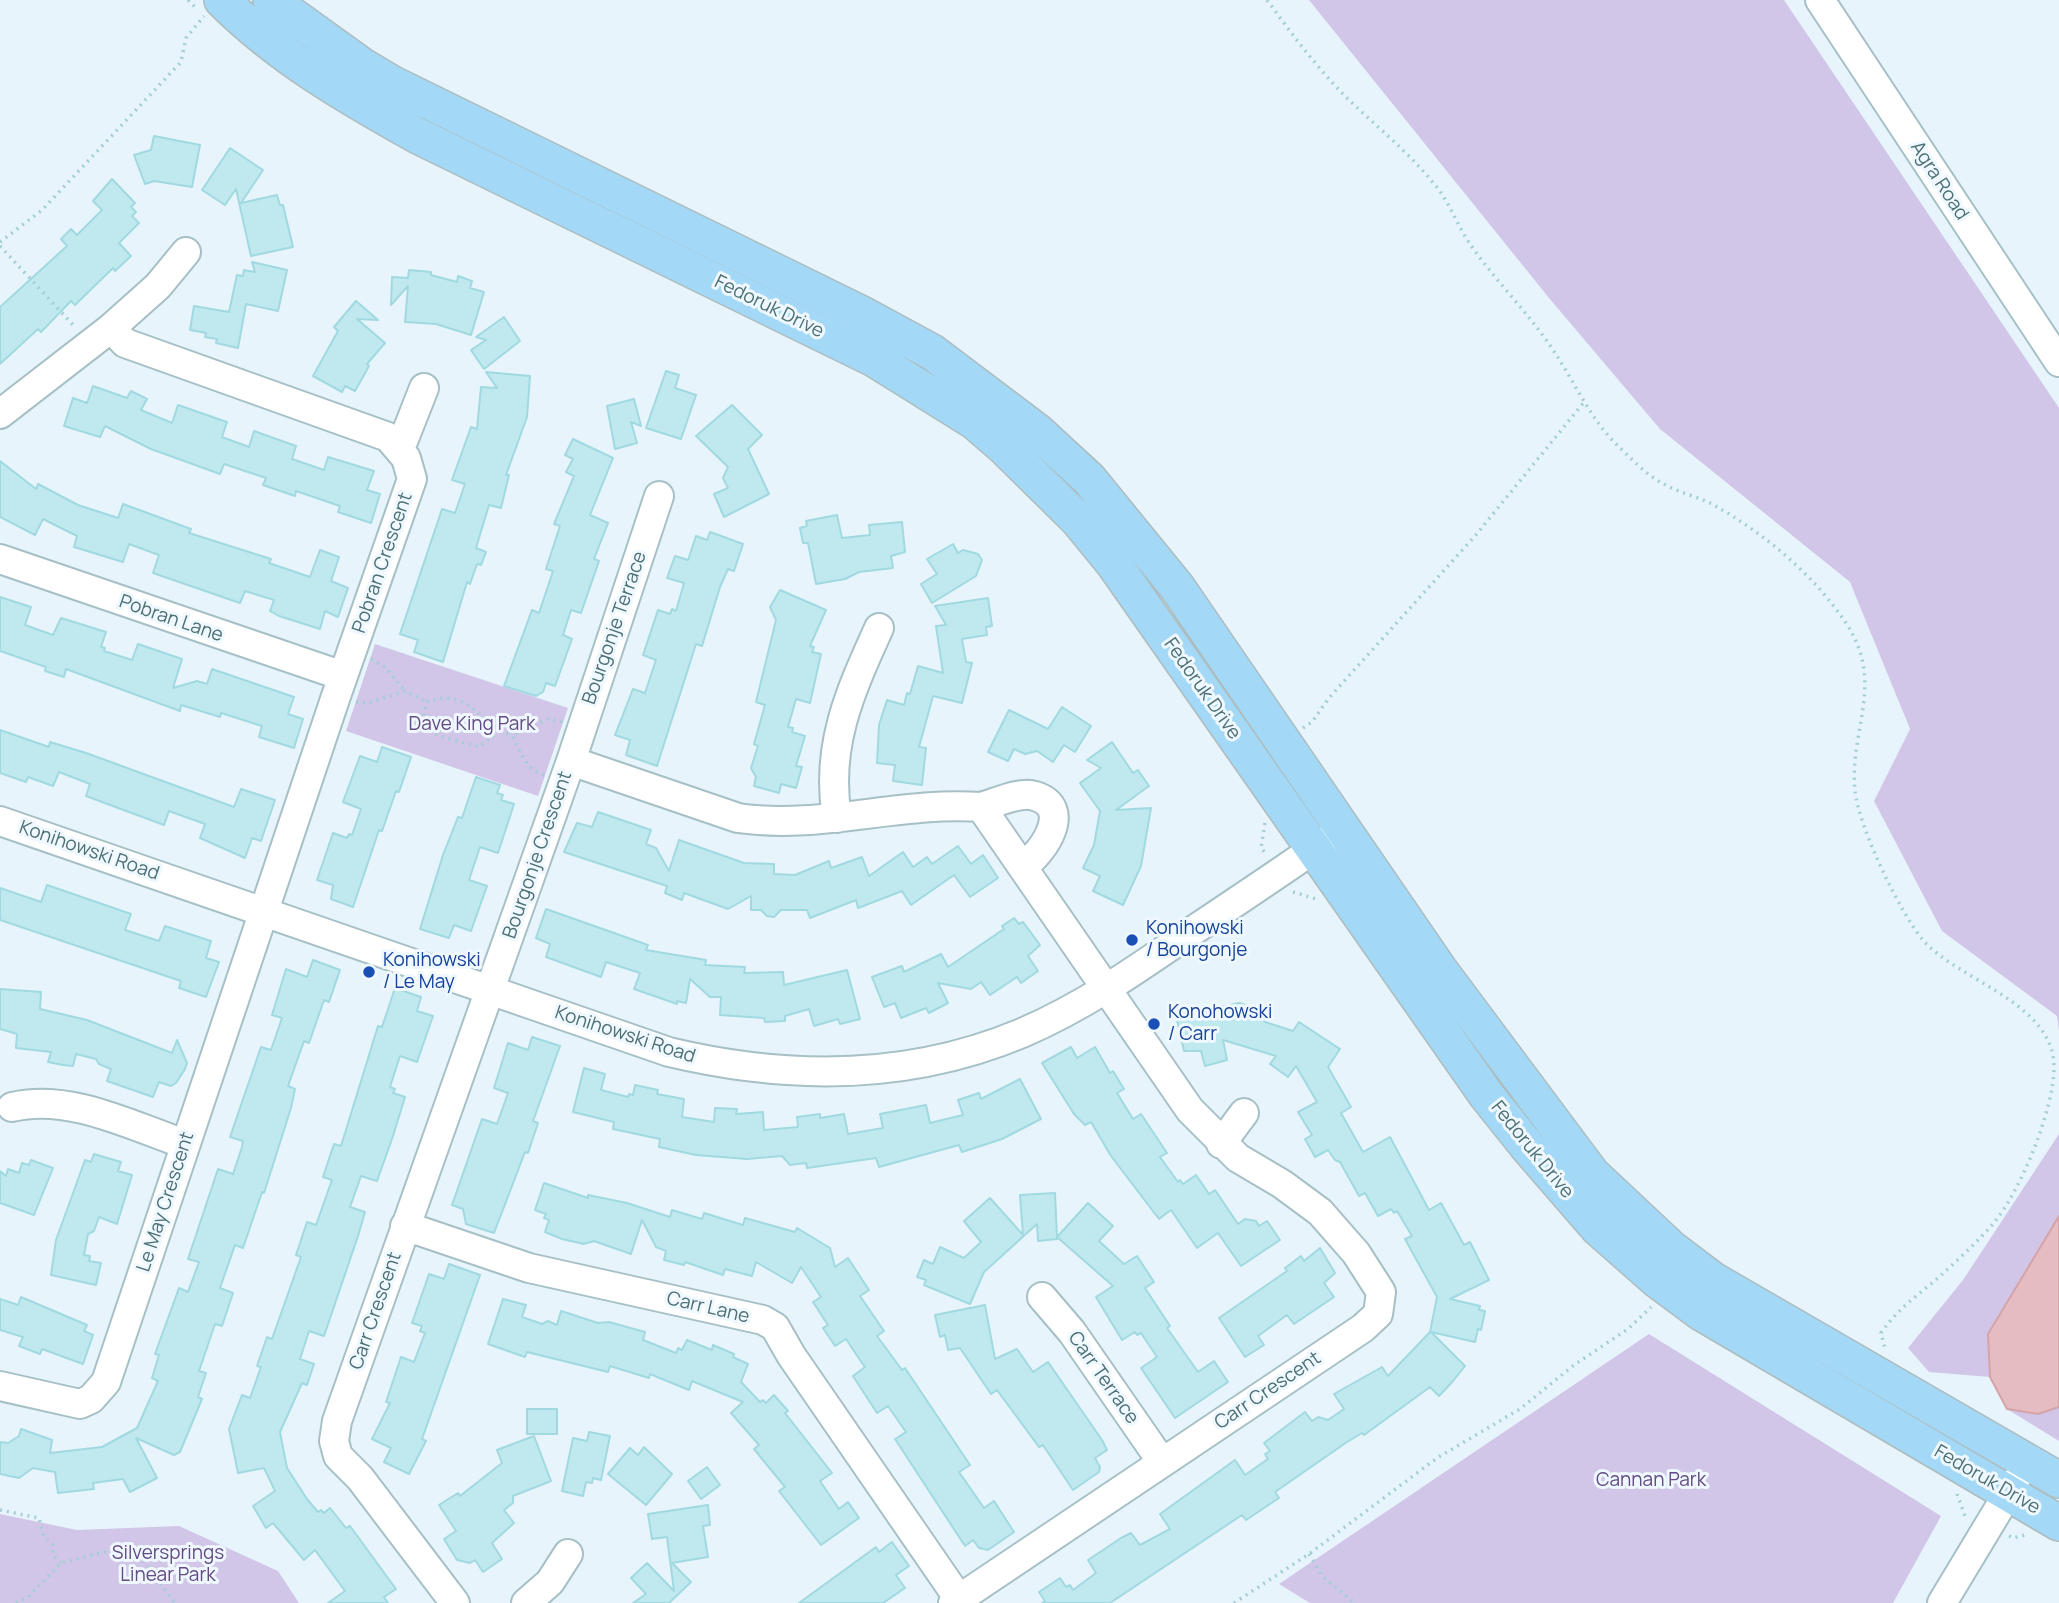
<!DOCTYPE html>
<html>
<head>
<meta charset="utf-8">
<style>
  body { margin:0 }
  canvas { display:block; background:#e7f4fb }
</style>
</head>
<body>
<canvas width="2059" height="1603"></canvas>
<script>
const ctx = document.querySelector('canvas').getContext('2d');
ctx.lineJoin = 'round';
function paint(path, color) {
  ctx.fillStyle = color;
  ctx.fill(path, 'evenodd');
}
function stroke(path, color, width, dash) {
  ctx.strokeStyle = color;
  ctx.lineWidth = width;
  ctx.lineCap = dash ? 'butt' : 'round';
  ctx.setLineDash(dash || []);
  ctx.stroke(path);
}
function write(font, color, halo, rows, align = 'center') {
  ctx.font = font + ' Manrope,sans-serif';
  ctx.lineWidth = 6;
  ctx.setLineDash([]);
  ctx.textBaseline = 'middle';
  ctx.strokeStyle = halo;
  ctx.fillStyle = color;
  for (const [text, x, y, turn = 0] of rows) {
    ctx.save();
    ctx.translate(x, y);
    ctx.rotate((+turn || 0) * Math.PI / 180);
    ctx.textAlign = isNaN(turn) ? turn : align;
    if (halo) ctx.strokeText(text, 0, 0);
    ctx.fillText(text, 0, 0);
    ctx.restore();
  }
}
paint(new Path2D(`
  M1309,0H1784L2059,408V1031L2057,1016L1942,931L1874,801L1910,729L1850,582L1660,429L1549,298Z
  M375,644L568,708L538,796L346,731Z
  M2059,1134V1216L1988,1334L1990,1377L1929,1372L1908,1348L1963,1280Z
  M1649,1334L1941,1516L1893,1603H1310L1279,1584Z
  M2059,1407V1441L2007,1409L2037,1414Z
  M0,1514L77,1530L179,1526L278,1571L299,1603H0Z`), '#d2c6e8');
const water = new Path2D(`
  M2059,1216V1407L2038,1414L2007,1409L1990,1377L1988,1334Z`);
paint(water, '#e4bcc1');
stroke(water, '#d5a3a8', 2);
const building = new Path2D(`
  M154,136L200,145L192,187L154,181L145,184L134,155L151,150Z
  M230,148L263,170L241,203L277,195L280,205H283L293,247L251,256L236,189L225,205L202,190Z
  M112,179L135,203L131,207L136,212L132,216L139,223L119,243L131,256L115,271L113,268L75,305L71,301L41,332L38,329L0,364V307L67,246L61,239L71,229L77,235L102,210L93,201Z
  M252,262L287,270L278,311L246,304L238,348L216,343L217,339L205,337L206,333L190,330L194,306L229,312L237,275L243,276L244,270L255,272Z
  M409,270L431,272V275L457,282L458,276L472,281L470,288L484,292L471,335L436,324L405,322L408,286L391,305L392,277L408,278Z
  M356,301L378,320L357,319L385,343L367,364L369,366L355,391L345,386L342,392L313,376L338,331L334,327Z
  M504,317L520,341L484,369L471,350L486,340L476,337Z
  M666,371L679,375L675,388L696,395L681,439L646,428Z
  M486,372L530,376L527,417L506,475H509L501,508L489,505L476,548L486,552L481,565L477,564L470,584L467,582L443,662L414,652L418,640L400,634L442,509L455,513L465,484L452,480L471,427L477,429L481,387L497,388Z
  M93,386L127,398L131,391L147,399L141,410L172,423L178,405L227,422L222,437L249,447L254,431L296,446L292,459L324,470L328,457L374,471L367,490L380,494L371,523L338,512L340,506L296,491L295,496L263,485L266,478L224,464L220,474L151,449L105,426L100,437L64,426L73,398L87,403Z
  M634,399L641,426L631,422L637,443L615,449L607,406Z
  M732,405L762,435L748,449L769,494L724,517L714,494L728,488L723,478L728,467L696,436Z
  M573,439L613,458L590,515L608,523L594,559L599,561L581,613L571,610L563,635L572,639L555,686L546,683L543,692L536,696L504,686L532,610L539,613L553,571L546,569L560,526L554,524L574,476L566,472L573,459L565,455Z
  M0,461L36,489L38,484L78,505L118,518L123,504L191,529L189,533L271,559L269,563L310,577L320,550L339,557L331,581L348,588L338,617L325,611L320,629L279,616L270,611L274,600L245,591L240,603L153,573L159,555L129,544L123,562L74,547L77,536L43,519L35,535L0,517Z
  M837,515L842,538L870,535L869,525L902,522L905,552L891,556L893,568L859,572L845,579L816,584L808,543H803L800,528L807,526L806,521Z
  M710,532L743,544L734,571L728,569L720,587L702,646L696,644L657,766L626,755L630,740L615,735L633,689L645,693L656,660L643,655L658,610L670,614L672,609L676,611L684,583L667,578L675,556L688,560L696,536L707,540Z
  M953,544L958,553L963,550L978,554L982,560L976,576L932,603L921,584L937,574L927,559Z
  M780,590L826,610L810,646L814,647L812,652L821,654L810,703L796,699L788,727L793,728L792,732L805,736L796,766L802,767L796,788L781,784L779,793L754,786L756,777L751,768L758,746L754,744L765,705L756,702L776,620L770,607Z
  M0,597L31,607L25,625L53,635L61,618L106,632L101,647L105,648L104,651L132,660L138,644L182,659L173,688L197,681L207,684L212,669L294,697L288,714L303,719L294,748L259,737L262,726L221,713L220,717L181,705L180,711L66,669L64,677L45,671L46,667L0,651Z
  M988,598L992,626L986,627L987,635L962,639L966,662L972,663L962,703L933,696L919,747L926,748L922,785L893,781L895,765L877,763L879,725L887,700L904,705L907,693L910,694L918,666L943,673L936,626L946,625L935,606Z
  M1062,707L1091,726L1075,752L1064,745L1053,762L1037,751L1025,754L1014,749L1008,761L988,752L1009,710L1048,729Z
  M0,730L49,747L50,742L86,753L234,807L241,789L275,800L261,841L252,838L245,858L200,838L205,824L169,811L164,825L86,796L90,784L59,772L53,786L28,777L26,782L0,773Z
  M1112,742L1133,773L1138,770L1149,786L1116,810L1151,808L1141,866L1123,905L1093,891L1100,876L1083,868L1094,845L1100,811L1080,783L1101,768L1087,760Z
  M382,747L411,757L399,792L396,791L382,831L379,830L353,907L331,899L333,885L317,880L333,833L347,838L349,834L352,835L361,809L343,802L360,756L377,762Z
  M476,777L500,785L497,793L503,795L501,800L514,804L498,853L480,847L469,880L487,886L471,931L454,925L449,938L420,929L443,855L458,817L462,818Z
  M598,812L651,830L646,844L656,848L669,871L679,840L744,863L774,864V874L795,875L829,861L831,868L862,857L869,876L903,852L913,867L927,857L932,864L958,846L971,864L983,855L998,878L970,897L954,875L911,905L902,891L858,908L856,900L810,918L807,910H781L774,917L767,916L761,910H751V896L728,909L684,893L682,900L665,893L667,886L564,852L577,823L592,827Z
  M47,885L131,914L125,930L159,941L165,926L211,941L206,958L219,962L206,997L179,988L181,981L0,920V888L41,902Z
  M546,909L648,945L646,950L706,960L705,965L745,967L744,973L783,972L784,985L847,970L860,1019L840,1024L838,1019L814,1026L809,1009L785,1016V1021L765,1022L764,1018L720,1015L721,997H710L690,979L686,1003L677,1001V1004L634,989L640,973L606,962L601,977L546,957L550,944L536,938Z
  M1014,918L1019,924L1023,922L1040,945L1028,956L1038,971L1021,983L1017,977L990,995L981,982L971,989L938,983L948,1003L929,1013L926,1008L901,1018L895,1003L884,1007L872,977L902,966L904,972L941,954L948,967L1004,929L1002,926Z
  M313,960L340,970L329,1002L324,1000L309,1043L304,1041L288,1086L295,1089L291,1108L264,1193L262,1192L243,1248L235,1245L220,1288L233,1293L222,1326L215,1324L199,1371L206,1373L198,1397L202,1399L180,1452L174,1455L136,1438L157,1478L130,1492L123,1479L93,1483L94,1489L58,1493L55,1472L33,1468L19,1478L0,1474V1442L8,1443L19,1436L21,1429L52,1440L50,1453L102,1447L137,1428L158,1381L152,1378L159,1355L155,1354L179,1288L188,1292L199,1262L188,1259L218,1169L233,1174L242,1147L243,1141L230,1137L261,1047L271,1050L282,1018L272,1015L286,969L307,977Z
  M395,988L421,997L417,1011L433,1016L417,1062L400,1056L390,1087L395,1089L393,1093L405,1097L393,1136L377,1181L361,1176L350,1207L365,1212L358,1236L324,1336L309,1331L300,1359L314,1364L307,1385L302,1383L280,1432L287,1468L307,1499L318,1512L321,1510L324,1513L330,1508L346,1528L350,1526L396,1589L384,1597L388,1603H328L345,1591L315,1550L304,1560L273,1523L266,1528L253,1506L275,1491L264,1468L238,1473L229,1429L242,1395L250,1398L261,1367L257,1366L267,1337L272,1339L301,1257L296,1255L307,1222L316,1225L332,1180L323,1177L334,1144L341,1146L378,1026L382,1027Z
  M0,989L41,992L40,1009L87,1020L172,1053L177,1040L187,1063L185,1069L176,1083L171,1086L159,1082L153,1097L107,1081L111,1069L99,1064L96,1059L76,1054L73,1066L63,1065L48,1062L51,1052L16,1048L17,1034L0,1029Z
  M1239,1003L1265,1011L1268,1014L1265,1022L1293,1031L1299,1022L1340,1049L1328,1067L1351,1107L1341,1113L1363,1152L1390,1137L1429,1210L1441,1203L1464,1245L1470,1242L1489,1280L1450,1299L1480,1306L1479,1310L1485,1311L1481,1330L1478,1329L1475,1342L1431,1332L1465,1366L1453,1381L1439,1396L1430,1387L1364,1435L1362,1433L1347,1442L1275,1492L1279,1498L1246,1520L1242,1515L1110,1603H1042L1045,1601L1039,1592L1060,1578L1066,1587L1070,1585L1073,1590L1096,1573L1088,1560L1121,1538L1131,1533L1140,1545L1170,1529L1160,1514L1235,1460L1245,1475L1268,1459L1265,1454L1270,1451L1264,1443L1305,1412L1312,1421L1318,1417L1328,1420L1344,1409L1334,1394L1382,1367L1388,1376L1430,1332L1437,1297L1405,1239L1412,1236L1397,1211L1394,1213L1391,1209L1378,1216L1365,1193L1359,1196L1340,1162L1335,1160L1328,1150L1315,1157L1305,1139L1312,1135L1298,1112L1317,1102L1296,1066L1288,1077L1270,1064L1276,1056L1223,1040L1227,1060L1205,1066L1201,1051H1184L1177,1020L1184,1018L1183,1015Z
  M532,1037L560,1046L533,1121L538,1123L528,1153L525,1152L494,1233L466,1224L463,1209L452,1205L482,1119L497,1124L508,1093L494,1088L508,1043L528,1050Z
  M1071,1047L1077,1058L1095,1047L1110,1073L1113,1071L1124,1089L1117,1093L1133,1119L1141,1114L1167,1153L1160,1157L1178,1182L1180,1180L1183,1184L1196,1175L1209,1194L1215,1190L1238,1224L1245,1219L1256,1221L1259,1226L1267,1221L1280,1240L1241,1266L1218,1233L1197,1248L1171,1210L1159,1219L1111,1156L1091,1122L1085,1125L1074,1114L1042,1063Z
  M584,1068L605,1074L601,1090L628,1097L629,1094L633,1095L635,1085L658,1090L657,1094L684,1099L682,1117L714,1122L715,1108L737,1109L736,1114L763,1112L764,1130L798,1127L797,1117L820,1114V1118L844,1114L848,1134L883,1128L880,1114L926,1105L930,1123L963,1115L958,1100L979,1093L981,1099L1020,1079L1041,1119L1002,1139L962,1152L959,1145L879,1167L876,1158L807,1168L806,1163L790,1165L782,1156L747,1159L696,1155L659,1147L660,1139L613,1129L614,1122L573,1112Z
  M94,1154L121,1162L118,1171L132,1175L117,1224L99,1217L94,1231L88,1234L84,1255L90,1256L89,1261L101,1263L96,1285L51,1275L56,1240L85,1160L91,1162Z
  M31,1160L53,1168L34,1215L0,1203V1171L6,1176L8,1169L19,1173L22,1163L29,1165Z
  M544,1183L588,1198V1195L627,1203L670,1217L672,1210L702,1219L704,1213L743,1225L745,1218L795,1232L797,1228L830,1248L835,1267L848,1258L869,1290L860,1296L884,1331L877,1336L902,1370L905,1368L970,1465L959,1472L984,1508L994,1501L1014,1532L988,1550L979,1548L973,1540L965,1546L895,1439L906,1432L888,1406L877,1413L853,1376L865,1367L862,1363L846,1339L835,1346L823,1328L828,1325L813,1302L821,1297L801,1267L792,1283L756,1262L752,1276L725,1269L723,1275L685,1262L684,1265L664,1260L666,1251L656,1247L642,1220L631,1254L594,1241L584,1244L562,1239L545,1232L549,1220L544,1218L546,1214L535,1210Z
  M1055,1193L1057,1239L1038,1241L1037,1224L984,1272L970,1304L924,1285L926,1280L917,1277L924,1260L933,1264L940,1247L964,1258L981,1242L964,1221L990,1198L1023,1235L1020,1195Z
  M1088,1203L1113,1226L1099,1241L1124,1264L1137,1256L1154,1282L1145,1288L1170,1326L1167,1328L1198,1372L1214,1361L1228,1382L1175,1418L1141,1368L1157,1357L1141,1333L1137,1335L1135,1332L1122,1340L1096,1297L1113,1286L1057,1237Z
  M1320,1248L1335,1273L1324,1283L1334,1297L1294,1324L1287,1315L1258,1336L1264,1345L1245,1357L1219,1318L1287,1271L1285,1268L1301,1256L1304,1261Z
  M449,1264L480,1275L422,1439L426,1441L409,1474L384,1462L391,1448L372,1439L390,1403L386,1402L401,1357L414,1362L425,1333L420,1331L422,1326L412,1323L429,1274L444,1279Z
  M21,1297L87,1325L84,1331L93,1335L83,1364L42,1349L40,1354L19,1346L23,1337L0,1330V1299L18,1305Z
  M503,1299L526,1305L522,1317L542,1324L548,1321L557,1325L561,1311L598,1323L609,1322L645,1332L643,1340L676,1353L678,1348L682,1350L687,1340L712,1350L713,1345L734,1354L733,1357L748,1364L741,1382L760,1402L763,1400L766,1403L774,1395L788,1411L785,1413L832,1473L820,1481L839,1509L848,1502L859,1518L821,1545L779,1491L785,1487L754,1449L759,1445L731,1413L743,1402L692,1381L689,1390L650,1374L649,1378L610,1366L608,1372L527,1352L525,1357L488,1344Z
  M985,1305L995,1359L1017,1349L1033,1372L1048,1362L1102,1440L1107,1450L1095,1458L1100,1467L1099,1472L1073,1490L1043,1445L1039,1447L997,1390L991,1394L960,1348L948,1350L945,1335L940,1337L935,1315Z
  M527,1409H557V1434H527Z
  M589,1432L610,1436L601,1480L593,1478L592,1483L586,1482L583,1496L562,1491L573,1438L587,1441Z
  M534,1436L551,1481L513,1496V1503L504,1510L514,1523L492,1543L502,1559L483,1572L475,1560L470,1563L457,1560L444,1539L456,1531L439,1505L458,1493L460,1496L502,1463L497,1450Z
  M644,1447L672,1474L646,1505L608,1474L630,1448L638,1455Z
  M707,1467L720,1485L701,1499L688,1481Z
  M708,1505L710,1525L703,1526L708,1557L672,1563L691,1582L669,1603H633L646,1594L631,1578L647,1563L674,1591L667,1537L652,1539L648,1514Z
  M892,1542L909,1566L896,1575L905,1588L883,1603H799L876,1547L879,1552Z`);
paint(building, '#c0e9ef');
stroke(building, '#a1d9e1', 2);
const minor = new Path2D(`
  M1820,0L2059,362
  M111,328L158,286L186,252
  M0,414L111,328L125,343L388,437L406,458L412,479L335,699L106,1382L91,1399L80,1404L0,1386
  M400,449L424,388
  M0,559L343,676
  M571,761L659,496
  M981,807C996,803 1020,791 1035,796C1074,808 1043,852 1025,865
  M837,818C825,746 850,692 879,628
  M0,821L669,1052C787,1080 908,1081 1022,1033C1083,1007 1139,968 1194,930C1239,900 1285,869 1330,838
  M12,1107C69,1093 132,1126 185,1144
  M1221,1144L1244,1113
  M405,1226L529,1268L763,1320L775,1327L791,1355L959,1599
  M1042,1297L1072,1332L1162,1462
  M455,1603L360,1478L338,1456L334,1441L337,1421L571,761L738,818C820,830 900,801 981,807L1190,1110L1238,1158L1282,1184L1320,1212L1356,1253L1381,1292L1378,1314L1363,1328L953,1603
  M526,1603L550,1582L568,1554
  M1942,1603L2015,1482`);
const major = new Path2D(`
  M222,0C279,57 348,97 418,136L874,359L975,422L1005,448L1078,520L1114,564L1487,1096L1527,1146L1598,1228L1657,1280L1700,1312L2059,1523
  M271,0L361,65L393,84L860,313L932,352L1038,432L1089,479L1177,587L1439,969L1592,1174L1672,1249L1713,1280L2059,1480`);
stroke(minor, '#a6c0c6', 32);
stroke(major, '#adbdbf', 38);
stroke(new Path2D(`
  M188,0L196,8
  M1267,0C1291,33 1315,65 1343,94C1373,124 1408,151 1435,185C1450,203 1457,225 1470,244C1496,282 1530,314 1555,353C1575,383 1591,420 1618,446C1631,458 1647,476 1664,484C1679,493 1697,496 1712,504C1764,533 1813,574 1846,623C1886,684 1849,728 1855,791C1859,828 1899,910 1922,939C1956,980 2054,1002 2054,1067C2054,1110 2020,1193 1992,1225C1979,1240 1964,1254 1949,1268C1926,1290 1899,1306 1881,1333L1885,1348
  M0,242L42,210L181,62L186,38L204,16
  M0,246L75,327
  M371,659L385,667L405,691
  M356,702L369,703L405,691L427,702
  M1303,728L1312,722L1328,699L1475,536L1585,401
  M500,731L479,747L439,736L421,724L427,702C470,686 481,726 512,735
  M544,775C525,769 520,751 512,735L548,719L563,722
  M1265,823L1261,848L1267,855
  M1293,892L1316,899
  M1957,1494L1965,1516L1969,1515
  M0,1510L39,1518L44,1537L53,1545V1555L61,1563
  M2009,1536L2013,1538L2025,1535
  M1309,1554L1323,1577L1355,1603
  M16,1603L28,1597L61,1563L112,1550L142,1559L175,1603
  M1234,1603L1309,1554L1437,1458L1520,1409L1574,1365L1628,1329L1651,1307`), '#a3ced4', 3.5, [2, 5]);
stroke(minor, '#fff', 28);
stroke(major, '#a3d8f6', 35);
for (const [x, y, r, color] of [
  [1132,940,7,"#1a4fb4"],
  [369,972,7,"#1a4fb4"],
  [1154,1024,7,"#1a4fb4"]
]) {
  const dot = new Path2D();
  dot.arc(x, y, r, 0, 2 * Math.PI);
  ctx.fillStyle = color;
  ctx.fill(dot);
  stroke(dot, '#eef8fe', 2.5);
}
write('19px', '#4d7074', '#eef8fe', [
  ["Agra Road",1939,181,57],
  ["Fedoruk Drive",769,307,26],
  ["Pobran Crescent",383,563,-71],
  ["Pobran Lane",171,619,19],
  ["Bourgonje Terrace",615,628,-71],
  ["Fedoruk Drive",1202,689,55],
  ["Konihowski Road",89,851,19],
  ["Bourgonje Crescent",538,855,-71],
  ["Konihowski Road",625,1035,18],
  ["Fedoruk Drive",1532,1150,51],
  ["Le May Crescent",166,1202,-72],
  ["Carr Lane",708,1308,13],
  ["Carr Crescent",376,1311,-71],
  ["Carr Terrace",1103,1378,55],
  ["Carr Crescent",1268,1391,-34],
  ["Fedoruk Drive",1987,1480,30]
]);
write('19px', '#654b85', '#eef8fe', [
  ["Dave King Park",472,725],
  ["Cannan Park",1651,1481],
  ["Silversprings",168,1554],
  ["Linear Park",168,1576]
]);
write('19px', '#164399', '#eef8fe', [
  ["Konihowski",1146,929],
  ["/ Bourgonje",1146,951],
  ["Konihowski",383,961],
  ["/ Le May",383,983],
  ["Konohowski",1168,1013],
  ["/ Carr",1168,1035]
], 'left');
</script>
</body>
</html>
